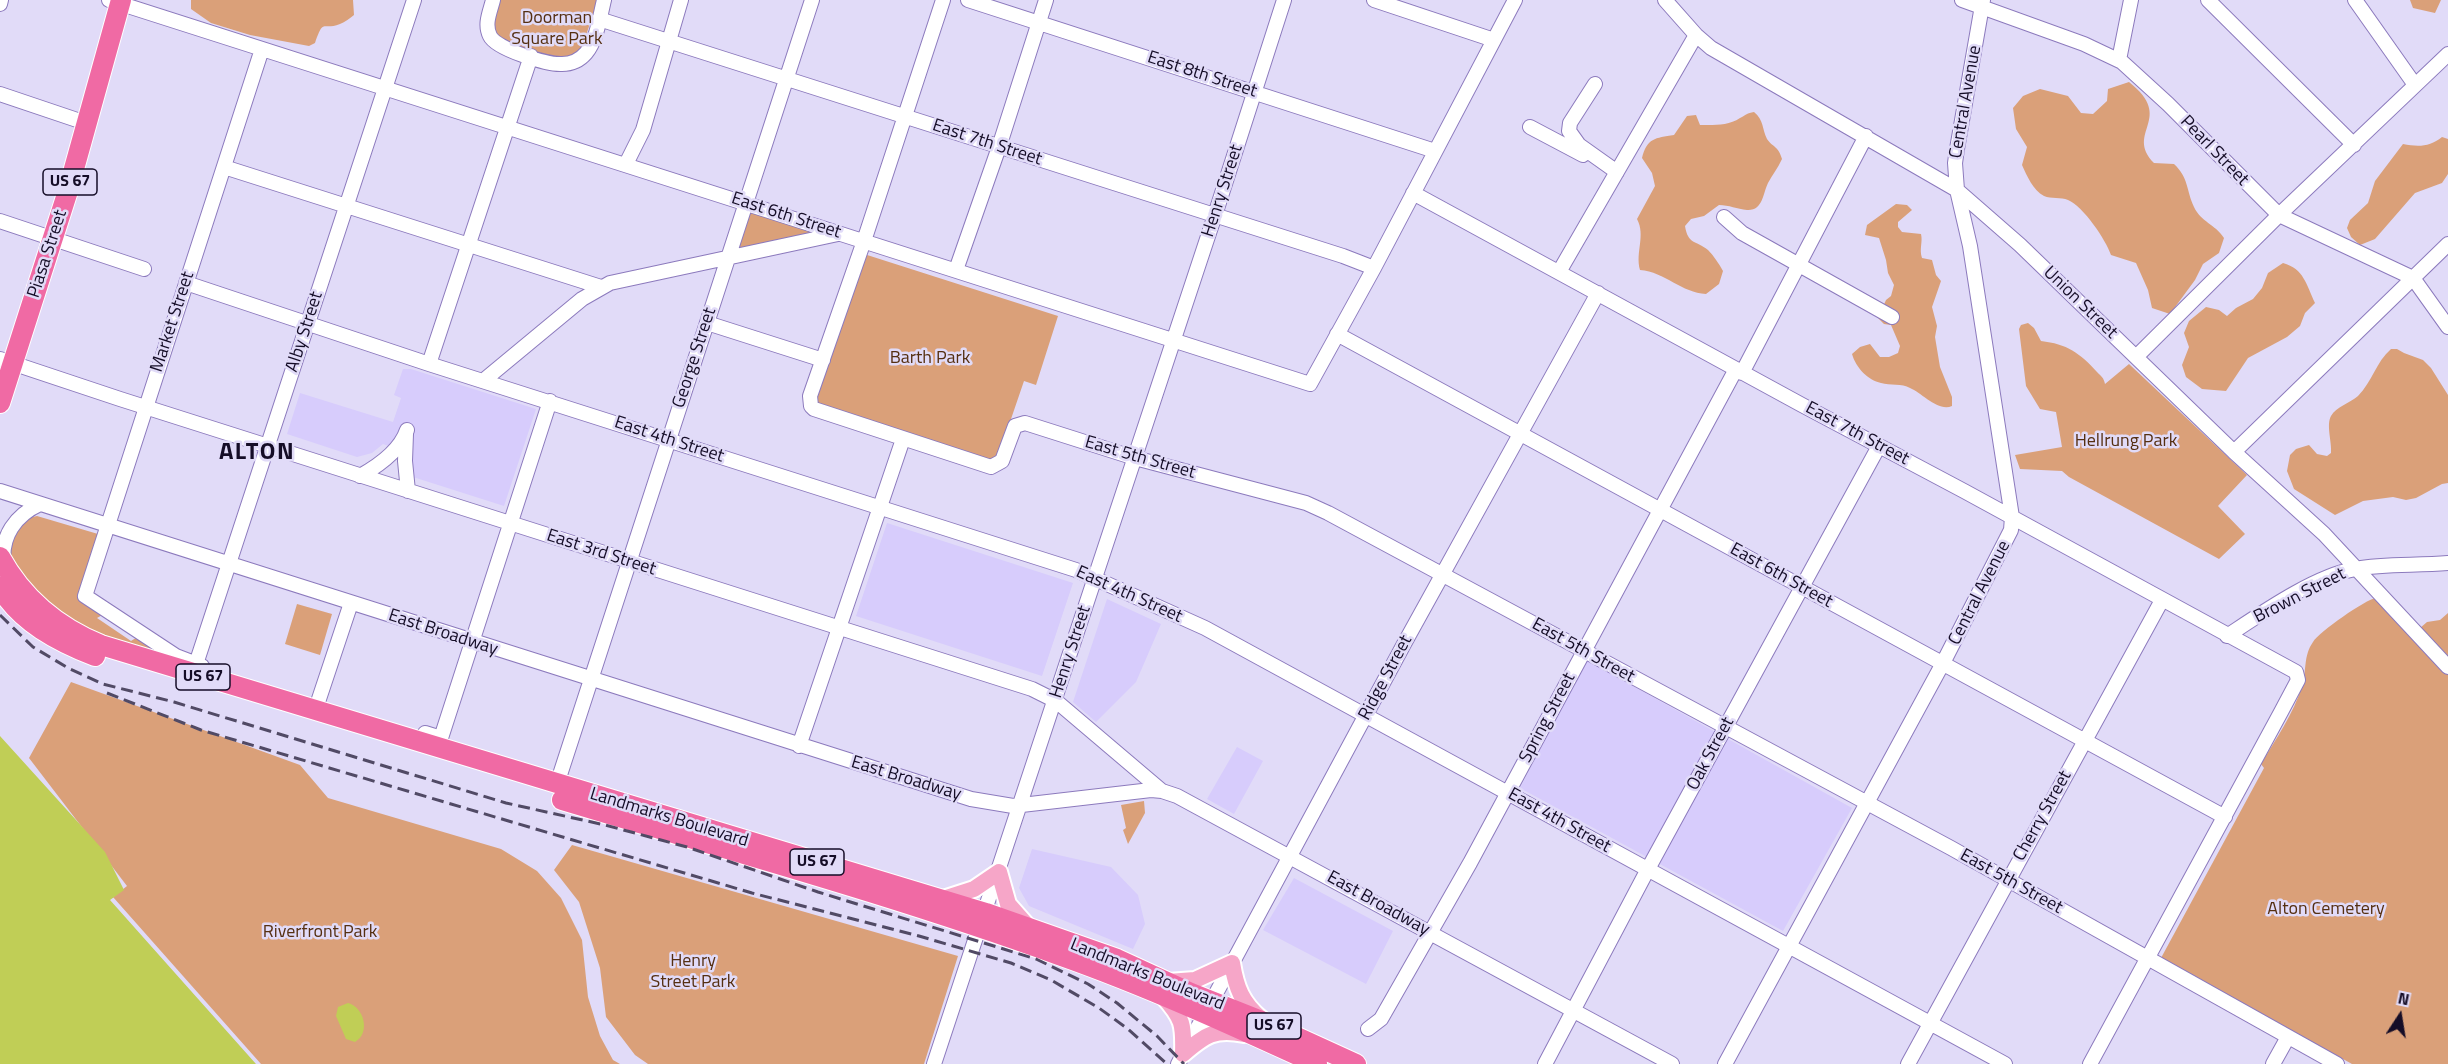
<!DOCTYPE html>
<html>
<head>
<meta charset="utf-8">
<style>
  body { margin:0 }
  #map { position:relative; width:2448px; height:1064px; overflow:hidden; background:#e1dbf8; font-family:"Titillium Web",sans-serif }
  canvas { display:block }
  .north { position:absolute; left:2370px; top:986px; width:60px; height:60px; -webkit-text-stroke:4px #e1dbf8; paint-order:stroke; rotate:12deg; font-size:16px; font-weight:700; line-height:24px; text-align:center; color:#150d27 }
  .north::after { content:''; display:block; margin:auto; width:21px; height:27px; background:#150d27; clip-path:polygon(50% 0,100% 100%,50% 72%,0 100%) }
</style>
</head>
<body>
<div id="map">
<canvas width="2448" height="1064"></canvas>
<div class="north">N</div>
</div>
<script>
const ctx = document.querySelector('canvas').getContext('2d');
ctx.lineJoin = 'round';
function paint(path, color) {
  ctx.fillStyle = color;
  ctx.fill(path, 'evenodd');
}
function stroke(path, color, width, dash) {
  ctx.strokeStyle = color;
  ctx.lineWidth = width;
  ctx.lineCap = dash ? 'butt' : 'round';
  ctx.setLineDash(dash || []);
  ctx.stroke(path);
}
function write(font, color, halo, rows, align = 'center') {
  ctx.font = font + ' "Titillium Web",sans-serif';
  ctx.lineWidth = 5;
  ctx.setLineDash([]);
  ctx.textBaseline = 'middle';
  ctx.strokeStyle = halo;
  ctx.fillStyle = color;
  for (const [text, x, y, turn = 0] of rows) {
    ctx.save();
    ctx.translate(x, y);
    ctx.rotate((+turn || 0) * Math.PI / 180);
    ctx.textAlign = isNaN(turn) ? turn : align;
    if (halo) ctx.strokeText(text, 0, 0);
    ctx.fillText(text, 0, 0);
    ctx.restore();
  }
}
paint(new Path2D(`
  M403,369H411L536,409L504,506L413,477L409,453L383,444L372,453L357,457L287,434L300,393L393,422L401,398L394,395Z
  M887,523L1073,583L1042,676L856,616Z
  M1107,599L1161,624L1136,682L1096,722L1073,702Z
  M1586,660L1852,808L1783,931L1520,788Z
  M1237,747L1263,761L1234,814L1207,799Z
  M1032,849L1111,867L1138,895L1145,924L1133,949L1029,906L1019,888Z
  M1294,878L1393,931L1366,984L1263,930Z`), '#d7ccfc');
paint(new Path2D(`
  M191,0H353L354,15C350,18 345,22 340,24C322,31 324,17 315,43L309,46L250,35L211,23L191,9Z
  M498,0H598L582,47L571,57L555,59L505,43L497,37L491,22Z
  M2410,0H2441L2435,13L2413,8Z
  M2129,82C2176,119 2124,132 2154,163L2174,164C2189,178 2186,190 2194,207C2201,222 2215,224 2224,238L2219,253L2203,264L2195,280L2170,314L2152,308L2148,290L2136,263L2111,255C2106,240 2083,206 2068,200C2061,197 2051,199 2044,196C2033,190 2027,176 2022,165L2027,147L2016,129L2013,108L2023,96L2040,89L2068,96L2081,113L2093,114L2107,101L2108,89Z
  M1754,112C1764,120 1762,129 1767,139C1773,148 1778,145 1782,159C1778,168 1772,175 1768,183C1763,193 1763,211 1747,210C1737,209 1729,205 1719,205L1704,216L1691,219L1685,226C1688,245 1696,240 1708,250C1714,256 1719,264 1723,271L1719,284L1706,294C1682,293 1665,272 1640,270C1635,252 1646,236 1637,219L1655,186L1652,173L1642,158C1647,138 1655,138 1674,135L1687,116L1696,115L1700,125C1714,125 1728,126 1740,118C1746,115 1747,113 1754,112Z
  M2442,137L2448,139V174L2442,183L2415,193L2375,239L2360,245L2351,237L2347,228L2350,220L2368,203L2375,181L2403,144C2418,147 2430,147 2442,137Z
  M1896,204L1907,205L1912,210L1898,222V227L1902,232L1921,234C1923,242 1919,249 1922,258L1932,260L1936,275L1941,281L1932,307L1937,326L1935,337L1940,367L1952,397V406C1938,412 1922,393 1910,388C1902,383 1890,386 1881,383C1868,380 1856,368 1852,354L1860,347L1870,344L1880,357H1889L1898,353L1900,346L1891,325L1884,324L1878,318L1886,300L1891,296L1894,285L1888,273L1886,260L1879,238L1865,235L1867,225Z
  M748,207L834,233L733,252Z
  M864,254L1058,316L1036,385L1024,381L998,457L994,461L818,405L815,399Z
  M2283,263C2304,269 2306,284 2315,303L2305,313L2300,326L2287,337L2248,358L2226,391L2202,389L2186,377L2182,365L2189,347L2184,333L2189,321L2206,307L2219,310L2227,316L2236,308L2253,299L2262,288L2268,273Z
  M2028,323L2034,328L2041,341C2067,344 2080,353 2097,372C2101,376 2104,378 2105,384L2129,364L2247,475L2218,506L2245,534L2219,559L2069,477L2062,471L2020,469L2015,455L2062,447L2056,412L2040,409L2026,386L2019,329L2021,325Z
  M2391,349H2397L2404,353L2423,360L2431,368L2448,395V483L2442,484L2416,498L2406,500L2393,497L2363,501L2335,515L2294,489L2287,471L2290,455L2296,449L2309,445L2317,454L2327,456L2331,453C2332,442 2326,425 2331,416C2336,407 2350,403 2358,396C2372,382 2376,362 2391,349Z
  M37,516L98,534L79,597L104,614L97,618L131,641L139,636L178,662C122,648 55,623 21,572C18,567 11,559 10,552C10,548 11,542 12,538C13,525 26,518 37,516Z
  M2376,598L2412,635L2427,622L2440,620L2448,613V1064H2352L2161,958L2264,768L2261,764C2275,740 2294,713 2302,686C2307,671 2303,656 2313,642C2319,632 2366,599 2376,598Z
  M297,604L332,614L320,655L285,644Z
  M71,682L300,765L328,798L501,849L537,871L561,898L582,940L588,997L600,1036L613,1060L620,1064H261L113,897L127,886L29,758Z
  M1144,801L1145,813L1128,844L1123,830L1126,828L1121,805Z
  M572,845L958,956L924,1064H648L635,1055L606,1017L600,968L579,902L554,870Z`), '#daa079');
paint(new Path2D(`
  M0,736L105,852L124,890L110,900L256,1064H0Z
  M348,1003C364,1007 371,1033 355,1042L346,1039L336,1016L338,1007Z`), '#c0ce56');
const minor = new Path2D(`
  M109,0L1310,384L1374,268L1515,0
  M493,0C490,12 484,24 490,36C496,49 548,65 562,64C571,64 580,60 586,53C597,40 600,16 604,0
  M943,0L864,241L810,396L811,406L814,409L991,467L1002,461L1015,426L1025,423L1135,458L1306,503L1328,513L1951,848L2337,1064
  M968,0L1435,151
  M1374,0L1494,40
  M1665,0L1696,35L1711,48L1957,190L2020,245L2234,452L2324,534L2448,667
  M1962,0L2084,44L2122,62L2168,104L2279,215L2413,278L2448,327
  M2208,0L2354,145
  M2355,0L2415,85
  M0,4L1,0
  M599,19L1343,256L1374,268
  M2119,60L2131,0
  M1595,84L1570,123L1569,131L1579,145L1617,172
  M0,94L86,123
  M1530,127L1583,155
  M626,164L643,130L681,0
  M224,167L601,287
  M1413,193L1802,405L1964,491L2296,672L2298,680L2281,712L2090,1064
  M1724,217L1742,233L1892,317
  M0,221L144,269
  M956,270L999,147L1046,0
  M1559,272L1696,35
  M186,283L429,364L1076,570L1205,628L2005,1064
  M707,323L823,360
  M1337,334L2225,817
  M2136,357L2279,215L2448,54
  M0,359L120,399L1032,689L1056,701L1162,791
  M429,364L531,56
  M1742,373L1866,136
  M483,381L582,299L610,283L838,234
  M406,434L405,461L408,491
  M2234,452L2448,244
  M360,476C378,466 400,451 407,430
  M0,491L971,799L1013,806L1151,790L1162,791L1177,796L1672,1064
  M4,565C0,536 16,515 40,504
  M2227,636C2262,613 2315,576 2355,569C2385,563 2417,566 2448,563
  M196,664L414,0
  M202,666L176,656L85,596L262,49
  M318,702L351,603
  M425,733L441,738L550,401
  M799,746L903,439
  M557,784L812,0
  M1368,1029L1381,1019L1470,863L1736,369
  M934,1064L1215,215L1284,0
  M1178,1064L1404,644L1598,293
  M1545,1064L1648,869L1879,446
  M1725,1064L1943,663L2011,530L2012,517L1970,246L1957,190L1955,163L1957,149L1983,0
  M1908,1064L2162,600
  M2273,1064L2288,1037`);
const major = new Path2D(`
  M943,899L974,889L999,872L1008,904L1030,929
  M1168,982L1195,980L1232,963C1236,988 1242,1003 1261,1019
  M1163,996C1183,1018 1184,1025 1183,1054
  M1183,1054C1205,1035 1215,1028 1244,1034`);
const highway = new Path2D(`
  M0,403L67,194L121,0
  M0,557C23,599 57,627 101,645L986,913L1117,959L1191,993L1264,1022L1356,1064
  M0,587C20,622 59,642 95,656
  M562,800C728,850 896,896 1059,955C1147,986 1232,1025 1317,1064`);
stroke(minor, '#8c7abd', 16);
stroke(major, '#fff', 20);
stroke(highway, '#fff', 22);
stroke(minor, '#fff', 14);
stroke(major, '#f6a6c8', 16);
stroke(highway, '#f06aa4', 20);
stroke(new Path2D(`
  M0,615L33,647L68,668L103,684L174,702L506,803L605,825L687,847L818,892L1036,959L1088,984L1117,1003L1157,1036L1184,1064
  M107,693L201,730L752,893L919,936L1011,963L1051,980L1099,1008L1128,1029L1167,1064`), '#514a65', 3, [12, 6]);
for (const [x, y, w] of [
  [70,182,54],
  [203,677,54],
  [817,862,54],
  [1274,1026,54]
]) {
  const box = new Path2D();
  box.roundRect(x - w / 2, y - 13, w, 26, 4.5);
  ctx.fillStyle = '#e1dbf8';
  ctx.fill(box);
  stroke(box, '#150d27', 1.5);
}
write('bold 16px', '#150d27', null, [
  ["US 67",70,182],
  ["US 67",203,677],
  ["US 67",817,862],
  ["US 67",1274,1026]
]);
write('18px', '#552f11', '#e1dbf8', [
  ["Doorman",557,19],
  ["Square Park",557,40],
  ["Barth Park",930,359],
  ["Hellrung Park",2126,442],
  ["Alton Cemetery",2326,910],
  ["Riverfront Park",320,933],
  ["Henry",693,962],
  ["Street Park",693,983]
]);
write('18px', '#150d27', '#e1dbf8', [
  ["East 8th Street",1202,75,18],
  ["Central Avenue",1966,102,-80],
  ["East 7th Street",987,143,18],
  ["Pearl Street",2214,151,46],
  ["Henry Street",1223,191,-72],
  ["East 6th Street",786,216,18],
  ["Piasa Street",48,254,-72],
  ["Union Street",2080,303,44],
  ["Market Street",173,322,-72],
  ["Alby Street",305,332,-72],
  ["George Street",695,358,-72],
  ["East 7th Street",1857,434,28],
  ["East 4th Street",669,440,18],
  ["East 5th Street",1140,458,16],
  ["East 3rd Street",601,553,18],
  ["East 6th Street",1781,576,29],
  ["Central Avenue",1980,593,-63],
  ["East 4th Street",1129,595,24],
  ["Brown Street",2300,596,-27],
  ["East Broadway",443,633,18],
  ["East 5th Street",1583,651,29],
  ["Henry Street",1071,652,-72],
  ["Ridge Street",1386,678,-62],
  ["Spring Street",1548,718,-62],
  ["Oak Street",1711,754,-62],
  ["East Broadway",906,779,17],
  ["Cherry Street",2043,816,-61],
  ["Landmarks Boulevard",669,818,17],
  ["East 4th Street",1559,821,29],
  ["East 5th Street",2011,882,29],
  ["East Broadway",1378,904,29],
  ["Landmarks Boulevard",1147,975,22]
]);
ctx.letterSpacing = '1.5px';
write('bold 24px', '#150d27', '#e1dbf8', [
  ["ALTON",257,453]
]);
ctx.letterSpacing = '0px';
</script>
</body>
</html>
